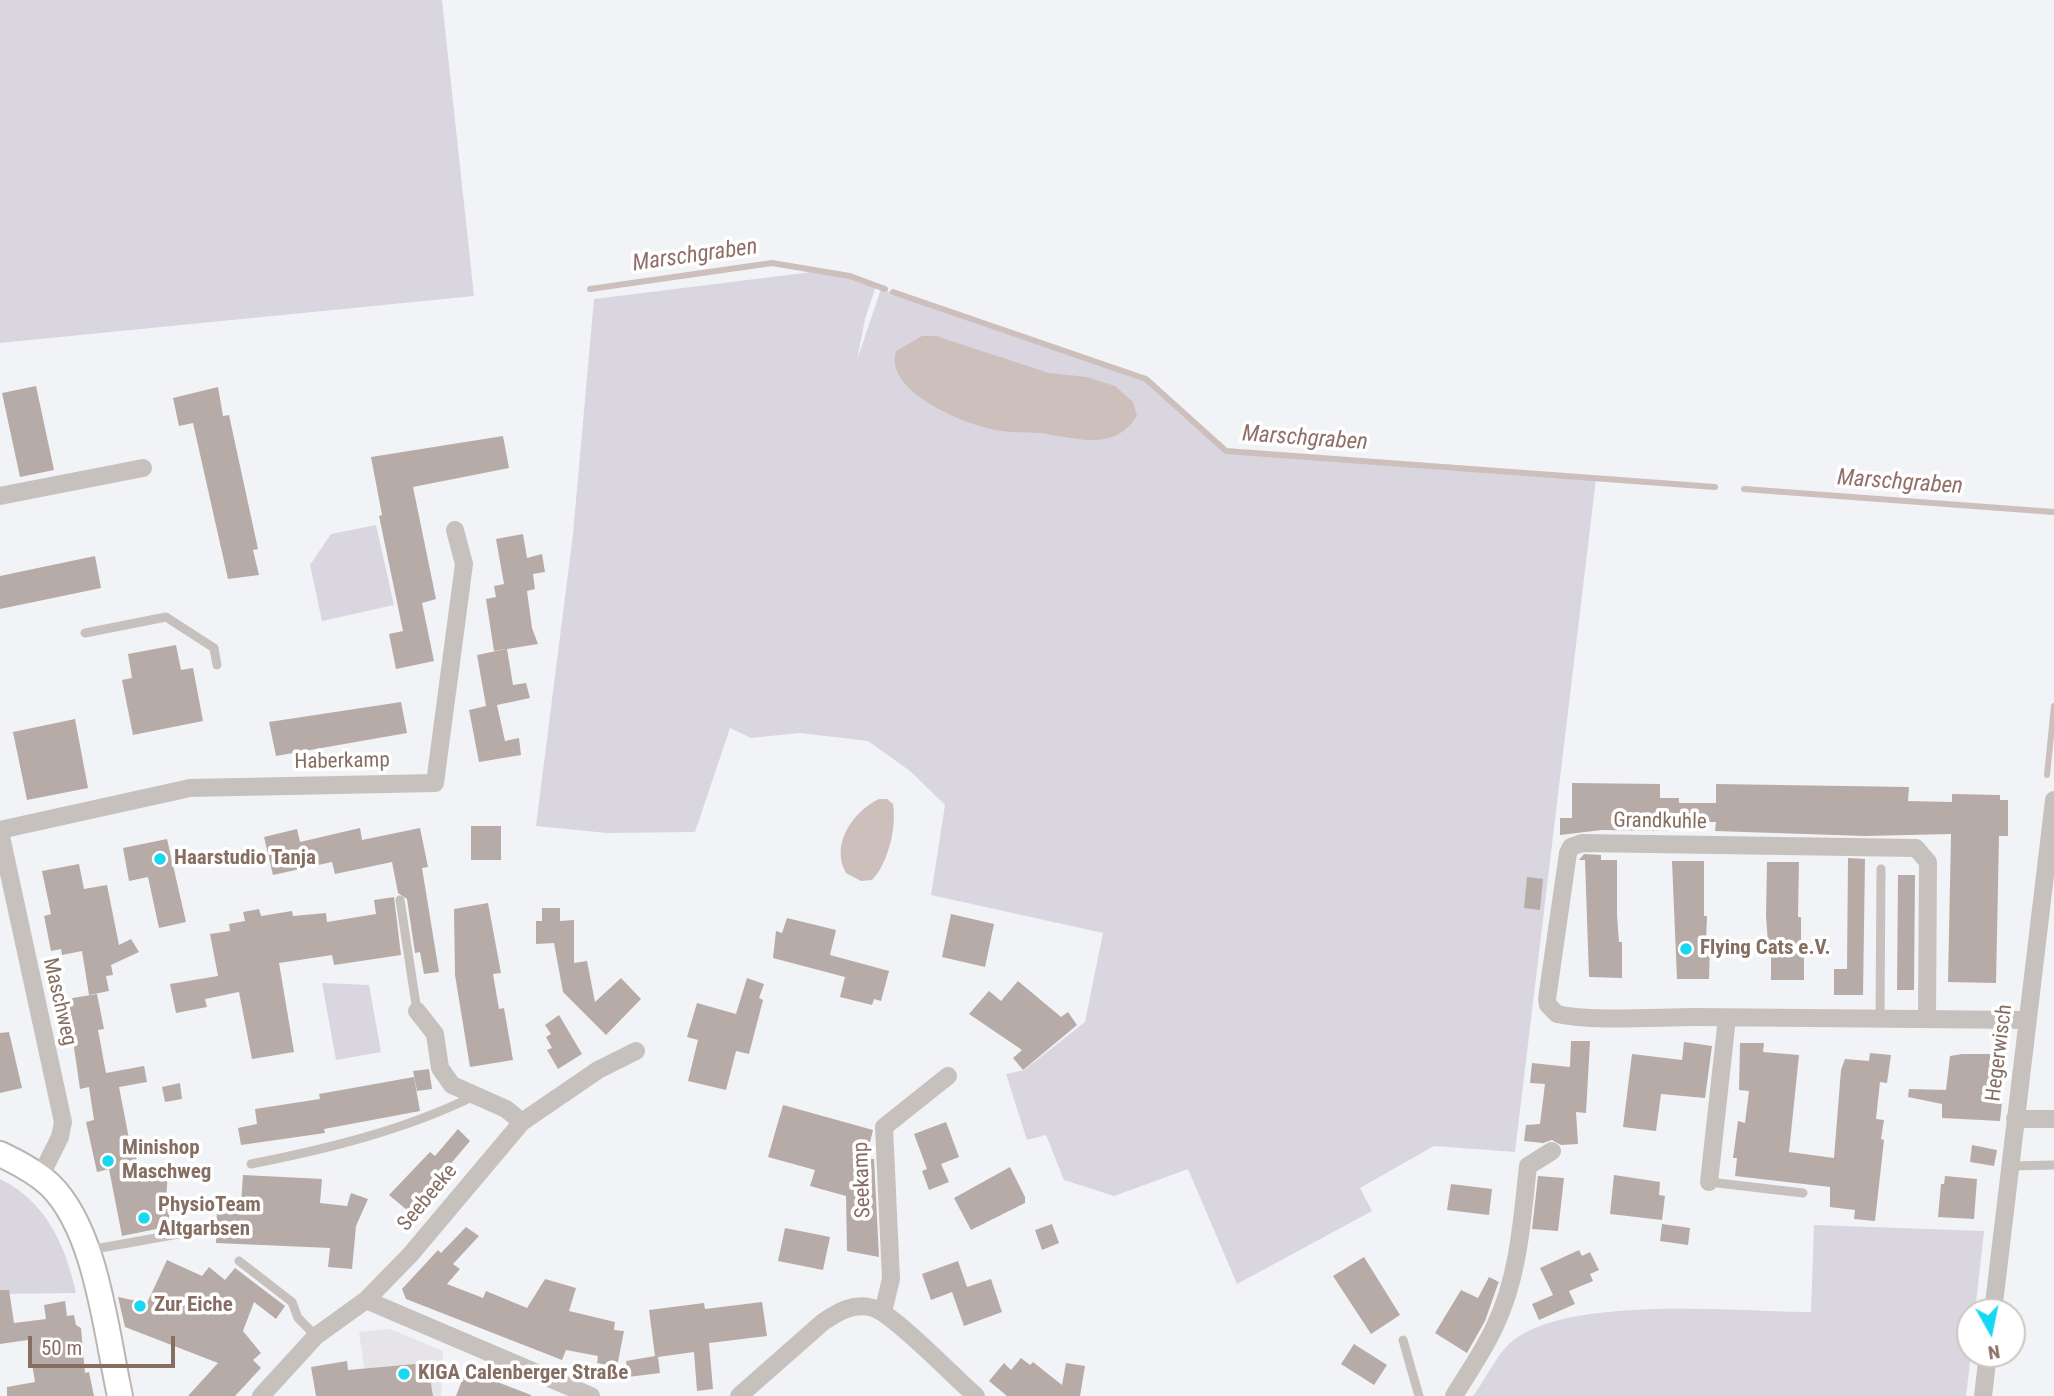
<!DOCTYPE html>
<html>
<head>
<meta charset="utf-8">
<style>
  body { margin:0 }
  #map { position:relative; width:2054px; height:1396px; overflow:hidden; background:#f2f3f6; font-family:"Roboto Condensed",sans-serif }
  canvas { display:block }
  .north { position:absolute; left:1956px; top:1298px; width:70px; height:70px; box-sizing:border-box; background:#fff; border:2px solid #cfc5c1; border-radius:50%; rotate:171deg; font-size:19px; font-weight:700; line-height:28px; text-align:center; color:#866e63 }
  .north::after { content:''; display:block; margin:auto; width:24px; height:32px; background:#18d8f1; clip-path:polygon(50% 0,100% 100%,50% 72%,0 100%) }
  .scale { position:absolute; left:28px; top:1336px; width:147px; height:32px; box-sizing:border-box; border:4px solid #866e63; border-top:0; padding-left:9px; font-size:21px; line-height:24px; white-space:nowrap; color:#866e63; -webkit-text-stroke:5px #fff; paint-order:stroke }
</style>
</head>
<body>
<div id="map">
<canvas width="2054" height="1396"></canvas>
<div class="north">N</div>
<div class="scale">50 m</div>
</div>
<script>
const ctx = document.querySelector('canvas').getContext('2d');
ctx.lineJoin = 'round';
function paint(path, color) {
  ctx.fillStyle = color;
  ctx.fill(path, 'evenodd');
}
function stroke(path, color, width, dash) {
  ctx.strokeStyle = color;
  ctx.lineWidth = width;
  ctx.lineCap = dash ? 'butt' : 'round';
  ctx.setLineDash(dash || []);
  ctx.stroke(path);
}
function write(font, color, halo, rows, align = 'center') {
  ctx.font = font + ' "Roboto Condensed",sans-serif';
  ctx.lineWidth = 7;
  ctx.setLineDash([]);
  ctx.textBaseline = 'middle';
  ctx.strokeStyle = halo;
  ctx.fillStyle = color;
  for (const [text, x, y, turn = 0] of rows) {
    ctx.save();
    ctx.translate(x, y);
    ctx.rotate((+turn || 0) * Math.PI / 180);
    ctx.textAlign = isNaN(turn) ? turn : align;
    if (halo) ctx.strokeText(text, 0, 0);
    ctx.fillText(text, 0, 0);
    ctx.restore();
  }
}
paint(new Path2D(`
  M390,1329L443,1351L441,1396H368L359,1332Z`), '#e6e4e7');
paint(new Path2D(`
  M0,0H442L474,296L0,343Z
  M812,272L850,276L876,286L865,319L857,360L881,289L1146,379L1226,451L1596,479L1515,1152L1434,1146L1360,1188L1372,1211L1237,1284L1188,1169L1114,1196L1064,1180L1046,1135L1027,1140L1006,1074L1024,1070L1085,1022L1103,933L931,895L945,805L910,771L868,741L800,733L751,738L730,728L695,832L607,833L536,826L573,534L594,299Z
  M376,525L394,605L322,621L310,565L331,534Z
  M322,983L369,985L381,1052L336,1060Z
  M0,1179C46,1201 66,1246 76,1293L0,1294Z
  M1814,1225L1984,1231L1975,1312H1970L1971,1354L1966,1396H1473C1485,1380 1496,1356 1510,1343C1566,1294 1738,1312 1811,1312Z`), '#dad6e0');
paint(new Path2D(`
  M922,336H936L1049,373L1087,377L1115,386L1133,402L1137,416C1128,430 1115,439 1097,440C1079,441 1057,435 1039,433C1024,432 1010,433 996,430C965,425 883,391 896,351Z
  M879,799H887L893,804C897,826 888,864 872,880L861,881L846,873C830,845 853,811 879,799Z`), '#cdbfbc');
stroke(new Path2D(`
  M590,289L772,263L850,276L885,289
  M893,292L1146,379L1226,451L1715,487
  M1744,489L2054,512
  M2047,775L2054,706`), '#cdbfbc', 6);
paint(new Path2D(`
  M36,386L54,470L20,477L2,393Z
  M218,387L223,416L229,415L258,549L253,550L259,575L228,579L193,423L179,426L173,398Z
  M503,436L509,468L413,487L436,599L422,603L434,661L396,669L389,634L403,631L379,516L382,515L371,457Z
  M523,534L527,558L542,554L545,572L533,574L535,589L527,591L532,628L538,644L507,649L513,685L526,683L530,698L497,705L505,741L519,738L521,755L479,762L469,710L486,706L477,655L506,649L494,651L486,599L496,597L494,586L504,584L496,539Z
  M95,556L101,588L0,609V576Z
  M176,645L181,670L193,668L203,721L133,735L122,680L132,678L128,654Z
  M401,702L407,733L276,756L269,722Z
  M75,719L88,788L27,800L13,732Z
  M1572,783L1660,784V798H1679V803H1716V784L1909,787L1908,801L1952,802V794L2000,795V800H2008V836H1999L1996,983L1948,982L1951,834L1865,836L1715,831L1716,822H1678V831L1602,830L1560,835V818H1572Z
  M471,826H501V860H471Z
  M360,828L362,840L420,828L428,867L422,868L439,972L424,974L420,952L415,953L407,899L398,893L392,862L335,874L332,862L273,875L264,837L297,829L300,842Z
  M167,839L186,922L159,928L148,877L129,881L123,848Z
  M1584,854L1601,855V860H1617V915L1619,942H1622V978L1589,977L1585,860H1579Z
  M1848,858L1865,859L1863,995H1834V969H1847Z
  M1672,861H1704V916H1707L1706,942L1710,943L1709,979H1677Z
  M1767,862H1799L1798,917H1801V943L1804,944V980H1771V943H1768L1766,916Z
  M79,864L84,889L107,885L119,945L131,939L139,952L111,965L113,975L106,976L109,991L89,995L82,951L62,955L61,949L51,951L44,916L51,914L42,871Z
  M1898,875H1915L1914,990H1897Z
  M1527,877L1543,879L1540,910L1524,908Z
  M394,897L401,955L334,965L332,955L279,963L294,1052L252,1059L239,992L205,999L207,1007L176,1013L170,984L218,976L210,934L230,931L229,924L245,921L243,912L259,909L261,916L292,911L293,916L326,913L327,922L376,914L374,900Z
  M488,903L501,973L493,974L499,1009L504,1008L513,1060L470,1067L455,975L454,909Z
  M542,908H560V921L574,920V963L587,961L595,1002L621,978L641,999L606,1035L563,992L554,943L536,944V921H542Z
  M951,914L994,924L985,967L942,957Z
  M787,918L836,930L830,955L889,971L881,1001L874,999L872,1005L840,997L845,977L773,958L776,931L782,933Z
  M747,978L764,984L759,998L763,1000L749,1054L736,1051L726,1090L688,1081L698,1040L687,1037L697,1003L736,1014Z
  M1018,981L1061,1017L1068,1012L1077,1025L1023,1070L1013,1058L1022,1050L969,1014L989,991L1001,1001Z
  M97,994L104,1029L98,1030L106,1073L144,1066L147,1082L119,1087L131,1149L136,1150L137,1170L168,1171L166,1201L171,1226L122,1236L109,1169L97,1172L86,1122L94,1120L89,1087L80,1089L67,999Z
  M559,1015L582,1054L558,1069L547,1050L552,1048L546,1037L551,1034L545,1025Z
  M9,1032L22,1088L0,1093V1033Z
  M1571,1041H1590L1586,1113L1576,1112L1578,1144L1561,1145L1552,1140L1543,1143L1524,1141L1526,1125L1540,1124L1545,1084L1530,1083L1532,1063L1570,1067Z
  M1684,1042L1712,1046L1705,1098L1661,1094L1656,1131L1623,1127L1632,1054L1682,1060Z
  M1740,1043H1764L1763,1052L1799,1055L1789,1152L1834,1158L1841,1070L1845,1059L1869,1061L1870,1053L1891,1055L1887,1083L1880,1082L1876,1119L1884,1120L1881,1139L1884,1140L1875,1221L1854,1219L1855,1210L1830,1207V1187L1735,1176L1737,1158H1733L1738,1121L1745,1123L1749,1091L1739,1090Z
  M1962,1054H1990V1102H2002L2000,1121L1942,1118V1104L1908,1097L1909,1089L1946,1090L1950,1056Z
  M429,1069L432,1089L417,1091L413,1071Z
  M414,1077L420,1111L324,1129L325,1133L241,1145L238,1128L257,1124L255,1109L320,1099L319,1094Z
  M180,1083L182,1099L165,1102L162,1087Z
  M783,1105L873,1130L866,1159H874L879,1257L847,1251L846,1196L810,1186L815,1170L768,1157Z
  M946,1122L959,1157L941,1164L949,1182L929,1190L922,1171L927,1169L914,1134Z
  M458,1129L470,1141L448,1167L452,1170L414,1216L389,1195L430,1152L435,1156Z
  M1972,1145L1997,1150L1994,1166L1970,1162Z
  M1010,1167L1025,1197V1203L971,1230L954,1198Z
  M243,1175L322,1179L320,1203L347,1206L351,1193L368,1199L356,1226L352,1269L328,1267L330,1248L216,1243L217,1204L241,1205Z
  M1614,1175L1660,1182L1659,1195L1665,1196L1662,1220L1610,1214Z
  M1538,1176L1564,1178L1558,1231L1532,1229Z
  M1945,1176L1977,1179L1974,1219L1938,1217L1941,1184H1944Z
  M1451,1184L1492,1189L1489,1215L1447,1210Z
  M1052,1224L1059,1243L1042,1250L1035,1230Z
  M1662,1224L1690,1228L1688,1245L1660,1241Z
  M466,1227L479,1236L453,1264L460,1269L447,1284L483,1298L486,1291L527,1308L545,1279L576,1288L569,1311L615,1322L614,1330L624,1331L617,1367L597,1363L598,1356L566,1350L562,1360L406,1299L402,1289L438,1250L441,1253Z
  M785,1228L830,1237L823,1270L778,1261Z
  M1579,1250L1582,1256L1590,1252L1599,1270L1590,1274L1593,1281L1569,1291L1575,1304L1539,1320L1532,1304L1553,1295L1540,1268Z
  M1364,1257L1400,1315L1371,1334L1333,1276Z
  M167,1260L202,1276L209,1267L225,1280L235,1268L285,1306L276,1319L254,1302L243,1331L261,1353L253,1360L261,1368L235,1396H188L218,1363L125,1327L118,1297L147,1303Z
  M958,1261L967,1287L991,1279L1002,1312L964,1326L952,1292L931,1300L922,1274Z
  M1489,1277L1499,1282L1498,1284L1485,1321L1467,1353L1435,1333L1461,1290L1478,1298Z
  M0,1290H9L14,1323L46,1319L44,1305L65,1301L67,1316L74,1315L76,1325L81,1328L85,1373L89,1372L94,1396H7V1387L35,1382L28,1340L0,1344Z
  M762,1302L767,1336L709,1343L713,1389L697,1391L694,1352L658,1357L660,1373L628,1377L626,1361L655,1356L649,1310L704,1303L705,1309Z
  M1354,1344L1387,1365L1374,1385L1341,1364Z
  M1021,1358L1030,1365L1033,1362L1062,1385L1066,1363L1085,1366L1080,1396H1007L989,1381L1004,1363L1011,1370Z
  M347,1361L348,1370L438,1362L431,1384L433,1396H316L311,1367Z
  M466,1370L531,1395V1396H456Z`), '#b7aba7');
const secondary = new Path2D(`
  M0,1154C17,1162 36,1172 50,1185C97,1231 106,1333 120,1396`);
stroke(secondary, '#bcb4b0', 28);
stroke(new Path2D(`
  M85,633L166,617L214,648L217,665
  M400,900L417,1011
  M1880,1019L1881,869
  M251,1164C327,1149 405,1130 474,1096
  M2010,1166L2054,1165
  M1709,1182L1803,1193
  M89,1250L195,1231
  M239,1261L292,1302L298,1318L316,1336
  M1403,1340L1419,1396`), '#c7c1be', 9);
stroke(new Path2D(`
  M0,496L143,468
  M0,830L190,788L435,783L464,564L455,530
  M0,832L63,1122L60,1137L40,1177
  M417,1011L435,1034L440,1068L452,1085L506,1109L522,1122
  M1927,1019L1928,862L1916,848L1582,843L1571,847L1568,853L1547,999L1548,1005L1557,1014C1593,1022 1657,1017 1696,1017C1806,1018 1917,1019 2027,1020
  M2015,1119H2054
  M1709,1182L1727,1018
  M366,1300L591,1396
  M883,1312L891,1279L884,1127L948,1076
  M1993,1312L2054,800
  M261,1396L316,1336L366,1300L410,1255L522,1122L598,1070L636,1051
  M739,1396L823,1322C838,1312 854,1302 873,1308C893,1313 955,1378 976,1396
  M1454,1396C1468,1373 1484,1350 1495,1326C1519,1276 1522,1219 1528,1166L1552,1151
  M1983,1396L1988,1354`), '#c7c1be', 18);
stroke(secondary, '#fff', 24);
for (const [x, y, r, color] of [
  [160,859,7,"#18d8f1"],
  [1686,949,7,"#18d8f1"],
  [108,1161,7,"#18d8f1"],
  [144,1218,7,"#18d8f1"],
  [140,1306,7,"#18d8f1"],
  [404,1374,7,"#18d8f1"]
]) {
  const dot = new Path2D();
  dot.arc(x, y, r, 0, 2 * Math.PI);
  ctx.fillStyle = color;
  ctx.fill(dot);
  stroke(dot, '#fff', 2.5);
}
write('21px', '#866e63', '#fff', [
  ["Haberkamp",342,762,-1],
  ["Grandkuhle",1660,822,1],
  ["Maschweg",59,1002,77],
  ["Hegerwisch",2000,1053,-83],
  ["Seekamp",863,1180,-92],
  ["Seebeeke",428,1198,-50]
]);
write('bold 21px', '#866e63', '#fff', [
  ["Haarstudio Tanja",174,859],
  ["Flying Cats e.V.",1700,949],
  ["Minishop",122,1149],
  ["Maschweg",122,1173],
  ["PhysioTeam",158,1206],
  ["Altgarbsen",158,1230],
  ["Zur Eiche",154,1306],
  ["KIGA Calenberger Straße",418,1374]
], 'left');
write('italic 23px', '#916e68', '#fff', [
  ["Marschgraben",695,256,-8],
  ["Marschgraben",1305,439,4],
  ["Marschgraben",1900,483,4]
]);
</script>
</body>
</html>
